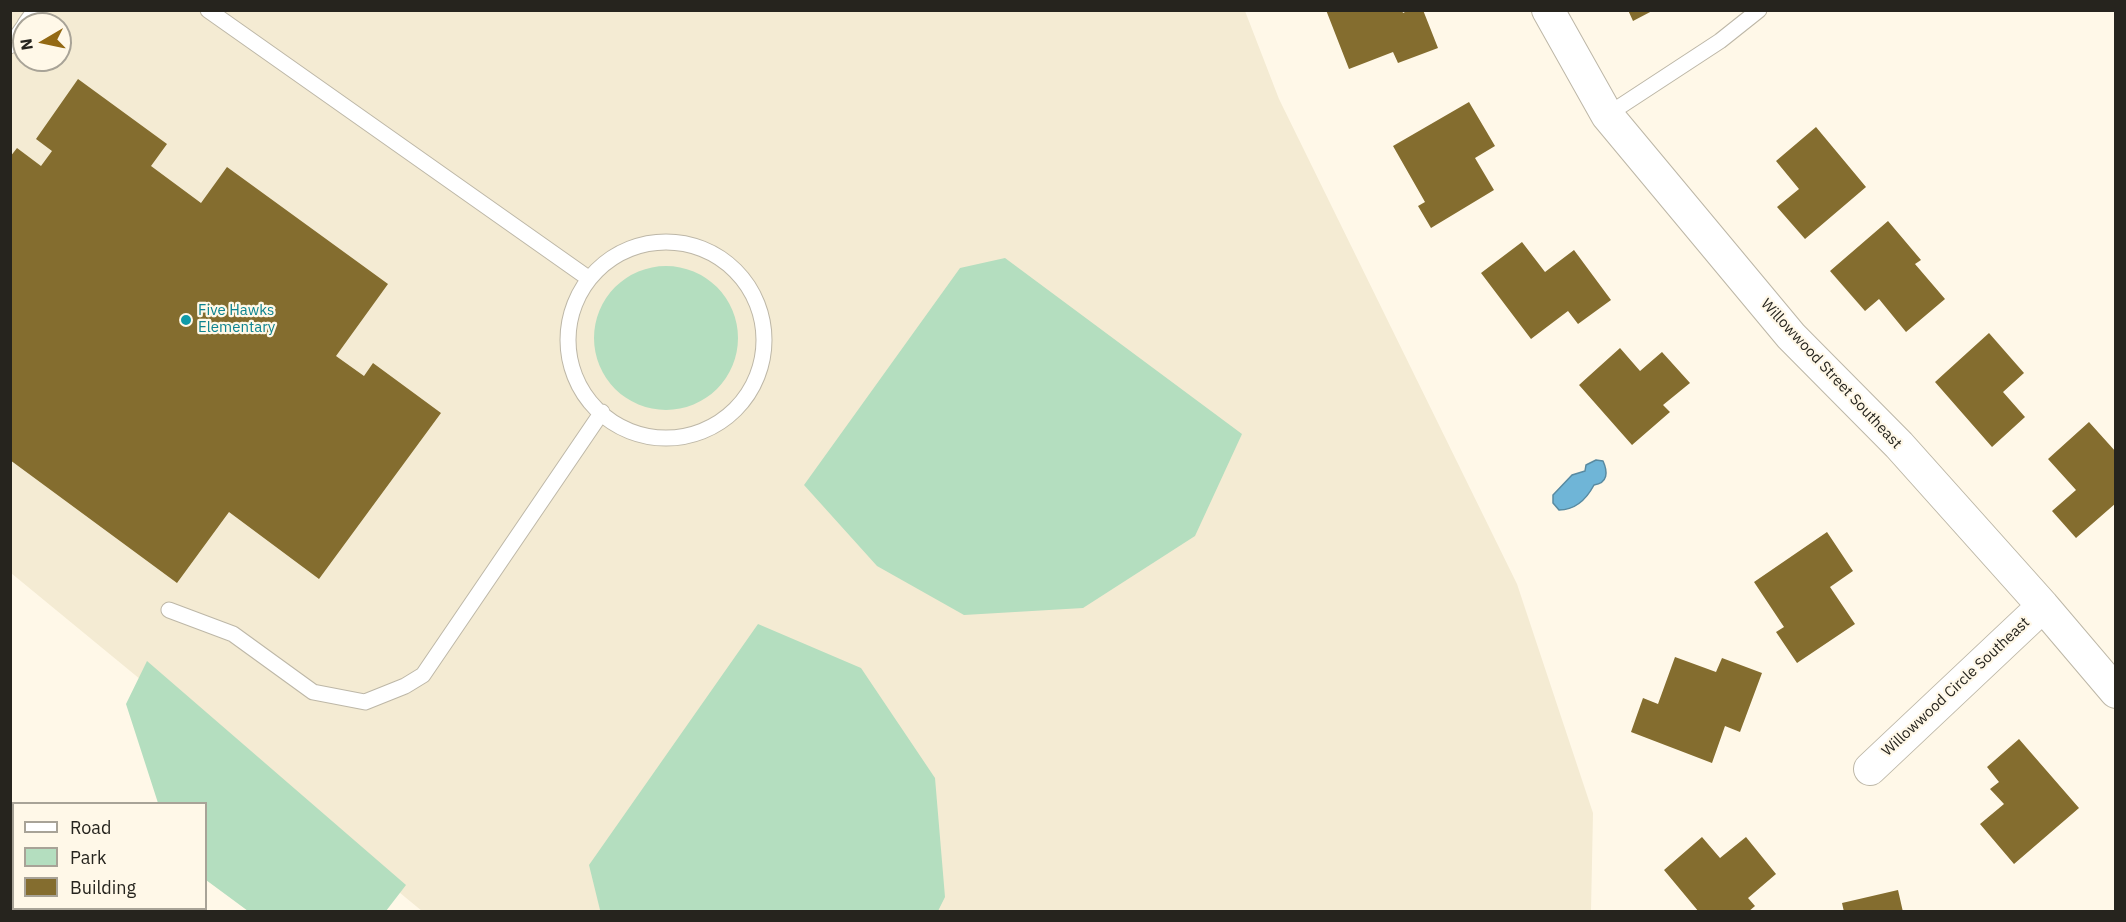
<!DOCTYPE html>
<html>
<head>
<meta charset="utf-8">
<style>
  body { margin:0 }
  #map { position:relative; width:2126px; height:922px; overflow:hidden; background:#fff8e8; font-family:"IBM Plex Sans",sans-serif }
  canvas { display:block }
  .frame { position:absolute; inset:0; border:12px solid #26241e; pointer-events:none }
  .legend { position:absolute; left:12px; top:802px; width:195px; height:108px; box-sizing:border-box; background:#fff8e8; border:2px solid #a8a397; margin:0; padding:8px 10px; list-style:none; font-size:18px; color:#26241e }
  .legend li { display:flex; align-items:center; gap:12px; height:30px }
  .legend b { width:30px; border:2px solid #a8a397 }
  .north { position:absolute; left:12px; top:12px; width:60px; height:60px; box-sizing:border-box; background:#fff8e8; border:2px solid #a8a397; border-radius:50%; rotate:261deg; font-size:16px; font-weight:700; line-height:24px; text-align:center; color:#26241e }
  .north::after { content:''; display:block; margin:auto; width:21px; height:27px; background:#936913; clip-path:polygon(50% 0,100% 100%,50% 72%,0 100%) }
</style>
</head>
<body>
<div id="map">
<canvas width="2126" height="922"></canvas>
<div class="frame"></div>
<ul class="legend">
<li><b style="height:8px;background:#fff"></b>Road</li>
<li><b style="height:16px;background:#b4debf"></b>Park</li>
<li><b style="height:16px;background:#846d2f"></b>Building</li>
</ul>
<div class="north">N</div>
</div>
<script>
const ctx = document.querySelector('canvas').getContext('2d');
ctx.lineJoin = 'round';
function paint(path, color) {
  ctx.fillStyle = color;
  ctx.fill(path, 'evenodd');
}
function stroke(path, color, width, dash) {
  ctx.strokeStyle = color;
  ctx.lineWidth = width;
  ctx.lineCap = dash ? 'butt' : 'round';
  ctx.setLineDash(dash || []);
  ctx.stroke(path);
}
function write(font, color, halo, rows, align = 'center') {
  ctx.font = font + ' "IBM Plex Sans",sans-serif';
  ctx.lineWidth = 4.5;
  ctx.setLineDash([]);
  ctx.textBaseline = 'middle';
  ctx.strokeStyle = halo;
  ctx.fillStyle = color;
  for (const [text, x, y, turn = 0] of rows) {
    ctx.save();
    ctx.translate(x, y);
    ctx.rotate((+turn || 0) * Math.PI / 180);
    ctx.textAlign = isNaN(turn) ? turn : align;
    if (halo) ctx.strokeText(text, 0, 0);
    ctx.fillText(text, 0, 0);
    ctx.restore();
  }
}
paint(new Path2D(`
  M10,11H1245L1279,99L1517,584L1593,813L1591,911H422L11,573ZM24,24H60V60H24Z`), '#f4ebd3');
paint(new Path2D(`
  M1005,258L1242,434L1195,536L1083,608L964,615L877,566L804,485L960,268Z
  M594 338a72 72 0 1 1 144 0a72 72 0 1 1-144 0Z
  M758,624L861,668L935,778L945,897L938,911L603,912L600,910L589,865Z
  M147,661L406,885L386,911H248L206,880V804L158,803L126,704Z`), '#b4debf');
const water = new Path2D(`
  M1596,460L1603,461C1608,472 1608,483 1594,485C1586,500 1575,510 1559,510L1553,503V495L1572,475L1585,471L1586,465Z`);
paint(water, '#6fb5d7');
stroke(water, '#598aa0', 1.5);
paint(new Path2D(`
  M1326,10H1402L1403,13L1409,10H1423L1438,48L1398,63L1393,52L1349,69Z
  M1628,10H1654L1633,21Z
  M78,79L167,144L151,166L201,203L227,167L388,284L336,356L364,376L373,363L441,413L319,579L229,512L177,583L10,460V157L17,148L41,166L52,151L36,139Z
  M1469,102L1495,146L1475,158L1494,190L1431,228L1418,206L1425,202L1393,146Z
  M1816,127L1866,187L1805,239L1777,207L1799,189L1776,161Z
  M1888,221L1921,260L1915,264L1945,299L1906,332L1879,299L1865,311L1830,271Z
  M1522,242L1545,272L1574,250L1611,300L1578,324L1568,311L1531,339L1481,273Z
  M1989,333L2024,373L2003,392L2025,417L1992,447L1935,382Z
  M1620,348L1640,371L1662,352L1690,383L1663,405L1670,412L1632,445L1579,385Z
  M2089,422L2116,452V503L2076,538L2052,511L2076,490L2048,459Z
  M1827,532L1853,571L1830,587L1855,624L1797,663L1776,632L1784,627L1754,582Z
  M1675,657L1716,672L1722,658L1762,673L1740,732L1725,726L1712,763L1631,732L1643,698L1658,704Z
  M2019,739L2079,808L2014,864L1980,824L2004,804L1990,789L1999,782L1987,767Z
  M1702,837L1720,858L1746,837L1776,874L1748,898L1755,906L1748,912H1699L1664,870Z
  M1898,890L1903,912H1844L1842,903Z`), '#846d2f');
const lane = new Path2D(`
  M208,10L588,278
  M25,24L35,10
  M10,46L24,26
  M1607,115L1720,41L1759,10
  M568 340a98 98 0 1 1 196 0a98 98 0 1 1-196 0Z
  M169,610L233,634L313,692L365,702L405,686L423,675L602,412`);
const street = new Path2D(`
  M1548,10L1607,115L1791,336L1899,445L2043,606L2116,692
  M1870,769L2043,606`);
stroke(lane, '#bdb7a7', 17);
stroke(street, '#bdb7a7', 34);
stroke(lane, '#fff', 15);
stroke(street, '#fff', 32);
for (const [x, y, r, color] of [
  [186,320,6,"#0f9aa8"]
]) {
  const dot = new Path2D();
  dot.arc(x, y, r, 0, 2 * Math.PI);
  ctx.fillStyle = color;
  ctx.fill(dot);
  stroke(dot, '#fff8e8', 2);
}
write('15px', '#0d838f', '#fff8e8', [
  ["Five Hawks",198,311],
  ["Elementary",198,328]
], 'left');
write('15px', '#26241e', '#fff8e8', [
  ["Willowwood Street Southeast",1831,374,47],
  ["Willowwood Circle Southeast",1956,687,-43]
]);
</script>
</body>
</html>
